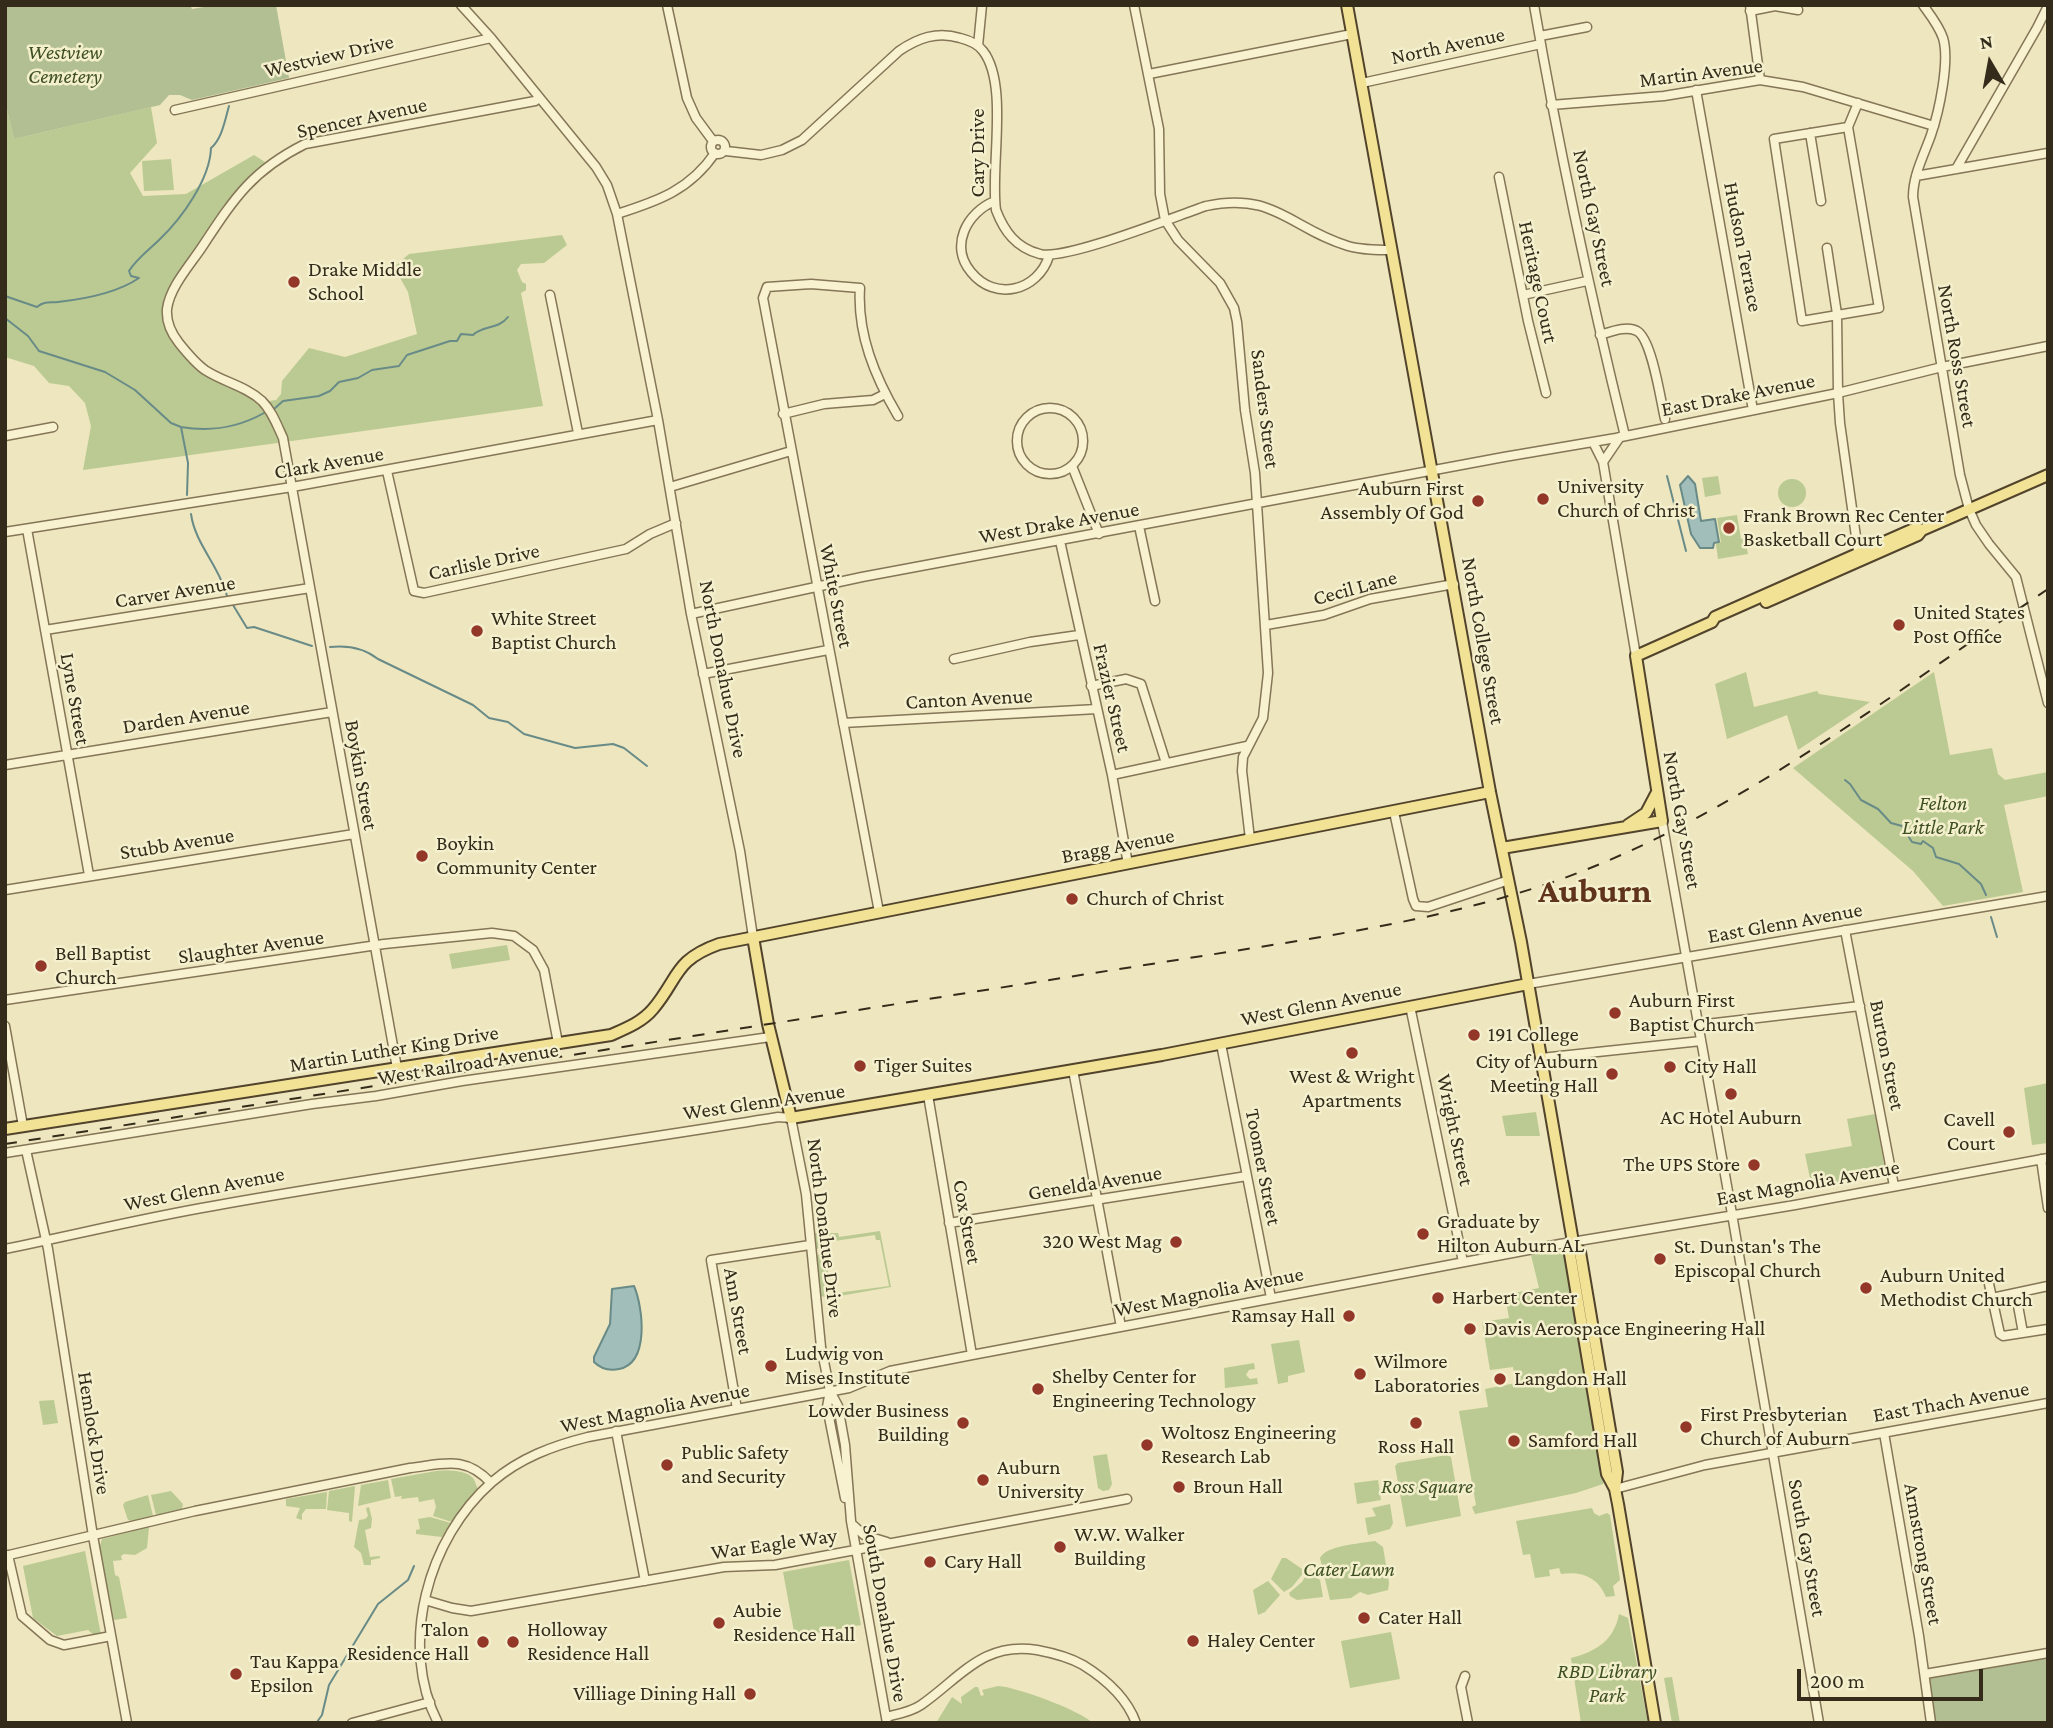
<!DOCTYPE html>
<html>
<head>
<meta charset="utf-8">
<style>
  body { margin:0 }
  #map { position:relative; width:2053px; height:1728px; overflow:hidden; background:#ede6be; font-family:"Crimson Pro",serif }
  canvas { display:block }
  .frame { position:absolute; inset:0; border:7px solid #342b1b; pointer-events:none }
  .north { position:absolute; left:1955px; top:28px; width:70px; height:70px; -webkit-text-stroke:5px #f4efcd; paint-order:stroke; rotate:350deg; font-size:19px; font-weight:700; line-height:28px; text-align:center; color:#342b1b }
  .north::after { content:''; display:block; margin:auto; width:24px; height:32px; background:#342b1b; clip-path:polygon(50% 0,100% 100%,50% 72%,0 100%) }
  .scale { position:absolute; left:1797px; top:1669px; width:186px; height:32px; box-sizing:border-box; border:4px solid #342b1b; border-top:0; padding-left:9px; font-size:21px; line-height:24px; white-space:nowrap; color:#342b1b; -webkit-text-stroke:5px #f4efcd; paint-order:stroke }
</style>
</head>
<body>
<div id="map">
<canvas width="2053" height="1728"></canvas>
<div class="frame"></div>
<div class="north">N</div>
<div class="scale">200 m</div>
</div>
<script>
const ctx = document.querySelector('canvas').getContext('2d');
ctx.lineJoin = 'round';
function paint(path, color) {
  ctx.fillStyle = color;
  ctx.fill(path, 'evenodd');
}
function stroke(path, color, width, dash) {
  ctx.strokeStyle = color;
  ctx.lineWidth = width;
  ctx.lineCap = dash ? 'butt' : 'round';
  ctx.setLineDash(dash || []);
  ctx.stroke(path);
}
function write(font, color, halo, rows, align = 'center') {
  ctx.font = font + ' "Crimson Pro",serif';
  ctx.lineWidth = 5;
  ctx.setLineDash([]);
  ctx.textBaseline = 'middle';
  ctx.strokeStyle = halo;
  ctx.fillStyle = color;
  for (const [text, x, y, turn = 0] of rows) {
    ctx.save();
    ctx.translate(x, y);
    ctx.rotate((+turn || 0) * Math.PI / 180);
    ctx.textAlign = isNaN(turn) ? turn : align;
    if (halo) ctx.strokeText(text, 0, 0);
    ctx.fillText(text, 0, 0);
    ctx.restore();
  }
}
paint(new Path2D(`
  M5,102L14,139L151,107L157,143L130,173L143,196L186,194L254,155L265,162L175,288L168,322L204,369L262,402L276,400L281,394L282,381L309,348L345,357L417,334L408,292L394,267L409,254L562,235L567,245L544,263L521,264L517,270L522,282L526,284V290L521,293L543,406L83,470L91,426L85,403L69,386L49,383L34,366L5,357Z
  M171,159L174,190L144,191L142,161Z
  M1718,476L1721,494L1705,497L1702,478Z
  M1778 493a14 14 0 1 1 28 0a14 14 0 1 1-28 0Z
  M1737,515L1741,539H1745L1748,554L1718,559L1716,544L1721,542L1717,518Z
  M1746,672L1754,707L1817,691L1819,694L1870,702L1798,750L1787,715L1727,739L1715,684Z
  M1934,672L1950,755L1992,748L1998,774L2005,780L2048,772V796L2004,805L2023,892L1943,906L1913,871L1793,768Z
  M507,945L510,960L452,969L449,954Z
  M2048,1083V1143L2032,1145L2024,1088Z
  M1536,1112L1540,1136H1506L1502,1116Z
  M1875,1114L1886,1175L1812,1188L1805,1154L1852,1146L1847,1119Z
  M880,1231L891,1287L828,1298L821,1296L815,1258L819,1254L823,1256L824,1261H827L830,1294L889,1286L880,1240H876L875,1235L821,1243L820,1248L817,1249L815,1248V1233H838L839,1237Z
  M1561,1250L1566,1252L1604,1480L1603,1484L1576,1493L1475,1514L1472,1507L1476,1505L1459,1411L1488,1407L1485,1389L1516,1383L1513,1367L1490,1370L1482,1322L1509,1318L1505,1295L1539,1288L1531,1255Z
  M1299,1340L1305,1372L1288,1376V1382L1278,1384L1271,1344Z
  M1254,1363L1255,1369L1249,1370L1246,1375L1250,1379L1257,1378L1258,1384L1225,1388L1224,1368Z
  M54,1400L58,1423L43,1425L39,1401Z
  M1107,1454L1112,1484L1109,1490L1103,1491L1098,1488L1093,1456Z
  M1447,1455L1451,1457L1461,1516L1406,1527L1395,1466L1398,1463Z
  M436,1471C446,1470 466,1470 473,1478C475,1481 476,1485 478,1489L452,1522L433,1516L436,1507L434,1499L419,1502L418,1497L401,1499L402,1496L395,1497L391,1479Z
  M388,1480L391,1498L358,1506L361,1485Z
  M1378,1480L1381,1500L1357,1504L1354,1483Z
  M355,1486L352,1522L349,1521V1513L327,1510L329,1491Z
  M171,1491L183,1504L182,1509L156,1515L151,1495Z
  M327,1492L326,1509H306L302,1514V1520L296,1518L300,1508L286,1506V1499Z
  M148,1495L153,1516L132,1521L128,1520L123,1505L125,1502Z
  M1390,1504L1393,1523L1390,1529L1368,1535L1365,1518L1376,1516L1372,1508Z
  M369,1507L372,1519L371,1528L365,1530L370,1557L380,1556V1558L371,1560V1565H364L361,1553L354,1547L359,1520L365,1519L368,1516L366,1508Z
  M1592,1508L1594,1513L1599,1516L1607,1513L1610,1515L1620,1580L1613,1586L1615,1596L1606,1597C1598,1577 1581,1571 1561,1574L1559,1568L1549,1570L1550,1576L1535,1578L1530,1554L1523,1555L1516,1521Z
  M430,1517L451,1523L442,1537L416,1534V1530L420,1529L418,1519Z
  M149,1527L147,1548L135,1555L124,1554L121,1556L122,1560L113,1561L115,1575L119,1577L127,1618L114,1620L99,1548L102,1539Z
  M1375,1541L1383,1547L1389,1583L1388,1590L1368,1595L1360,1592L1351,1598L1330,1600L1320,1558C1327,1545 1358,1544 1375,1541Z
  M85,1551L101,1635L95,1636L88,1630L57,1636L33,1618L23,1566Z
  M1282,1558H1286L1305,1571L1292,1587L1284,1592L1271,1579Z
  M849,1560L861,1625L795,1637L783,1572Z
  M1308,1572L1320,1580L1323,1597L1297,1600L1290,1596L1289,1593L1302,1582Z
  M1268,1581L1280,1595L1265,1612L1258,1615L1253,1590Z
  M1619,1614L1628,1618L1648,1723H1581L1571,1658C1595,1652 1614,1641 1619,1614Z
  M1391,1632L1400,1679L1350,1688L1341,1641Z
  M1672,1677L1680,1723H1681H1672L1664,1678Z
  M998,1686C1017,1687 1079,1710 1093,1723H936L952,1697L962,1704L961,1697L975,1687H978L981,1696L984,1695L982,1690Z`), '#bbca92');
paint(new Path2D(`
  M5,5H190L192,9L216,5H276L289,78L192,100L180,95H169L160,105L14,139L5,102Z
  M2048,1653V1723H1931L1925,1674Z`), '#b2bf92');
const water = new Path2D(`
  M1688,476L1695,484L1701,521L1715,519L1719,542L1714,543L1713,548H1700L1691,534L1680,485Z
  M634,1286C643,1307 650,1363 619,1369C609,1371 601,1369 594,1362V1357L610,1324L612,1289Z`);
paint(water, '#a1beba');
stroke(water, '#698b88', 2);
stroke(new Path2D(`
  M5,296L37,307C44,301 50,303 58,302C85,299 117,293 139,278L131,276L129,271C137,258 149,250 160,239C182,218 210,179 211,148C222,139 225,120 229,106
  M5,318L28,336L39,351L105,372L135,390L171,423L181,427L188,463L187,495
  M274,409L283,401L319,396L330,391L339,382L358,378L372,370L399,366L407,355L450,341H457L461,334L473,335C483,325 498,330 508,317
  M181,427C210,432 239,427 264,413
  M1667,476L1686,551
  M191,514C195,544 220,567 227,596
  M233,605L247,628L254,627L312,646
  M330,647C348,645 364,648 378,659L473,705L489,718L508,722L524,734L575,748L613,744L624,748L647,766
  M1845,780L1850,784L1861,800L1878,809L1891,823L1902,826L1912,842L1921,844L1923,841L1933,848L1936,857L1959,864L1981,884L1986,895
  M1991,917L1997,937
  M317,1722L322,1715L329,1685L378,1604L408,1580L414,1566`), '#698b88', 2);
const minor = new Path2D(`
  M461,5L491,38L596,167L607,185L617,214L658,420L691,614L740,851L753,937
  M667,5L687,98L696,118L713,141
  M1134,5L1159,129L1160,194L1165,220L1178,240L1220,283L1234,308L1237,322L1245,410L1255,473L1268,673L1263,718L1243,757L1242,771L1250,839
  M1534,5C1559,150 1590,293 1625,436
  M1750,5L1760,80
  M1923,5C1931,16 1939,26 1943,38C1950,61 1939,112 1931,135C1924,155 1913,175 1913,197L1960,475L1969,509L1976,525L1989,544L2016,577L2048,703
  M1750,11L1775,6L1798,10
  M1540,36L1587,27
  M978,46L982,5
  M1149,74L1352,34
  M1362,83L1541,44
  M1696,90L1753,410
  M1551,105L1664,96L1760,80L1803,87L1934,126
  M175,110L491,38
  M1848,127L1879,308L1802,321L1774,139Z
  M1848,127L1858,103
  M1810,133L1821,201
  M711 147a7 7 0 1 1 14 0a7 7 0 1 1-14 0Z
  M726,151L761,155L782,150L802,140L899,51C918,38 937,31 960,38C968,40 978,44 983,51C1009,84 990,168 996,210C1004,231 1016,248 1040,254C1065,261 1176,216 1206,206C1274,191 1291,229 1348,246C1362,250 1377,250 1392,250
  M1956,169L2037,28L2048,6
  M1916,176L2048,153
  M1499,177L1528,321L1546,393
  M995,201C967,212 949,246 971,272C995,302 1038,291 1049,256
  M617,214C658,201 690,190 715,153
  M1827,248L1837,314L1838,393L1840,423L1859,558
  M550,295L578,433
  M1523,295L1587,281
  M1600,335C1610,332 1627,325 1637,331C1652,339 1661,402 1665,419
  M1017 441a33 33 0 1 1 66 0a33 33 0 1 1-66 0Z
  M783,414L824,404L873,400L885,394
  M5,436L53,427
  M1593,442L1603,462L1636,656
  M1603,462L1620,437
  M1072,466L1099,534
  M387,471L414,591L424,593L626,549L650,534L676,523
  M670,487L791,451
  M1139,526L1155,601
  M27,529L89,875
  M5,532L292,487L658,420
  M1060,541L1112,775L1128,864
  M691,614L862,577L1504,457L1616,438L1838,393L1942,367L2048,346
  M1266,625L1324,615L1370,599L1454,584
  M45,630L310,588
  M954,659L1030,642L1079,635
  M703,674L828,650
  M1091,686L1126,679L1141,684L1166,763
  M843,723L1097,709
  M5,765L332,712
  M1112,775L1247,746
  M1394,812L1413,899L1416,906L1428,907L1509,880
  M1662,821L1732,1214L1819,1723
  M5,890L354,834
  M879,912L763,298L767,287L811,284L860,288C857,334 875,377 898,416
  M1845,930L1894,1186
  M1528,984L2048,896
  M5,1000L384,944L492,933L514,936L533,950L544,970L558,1043
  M1410,1006L1463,1262
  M1698,1025L1860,1006
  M5,1026L23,1126
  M1221,1044L1271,1298
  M1541,1058L1701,1041
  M397,1068L283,438C277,425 272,411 262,401C246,386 223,382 205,370C195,363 187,353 179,343C171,333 166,322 167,309C170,286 192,263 204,244C235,197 253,170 305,144L535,101L539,98
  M1073,1070L1121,1327
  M928,1095L972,1355
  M26,1150L48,1249L93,1536L127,1723
  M5,1153L312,1104L376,1096L462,1081L770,1037
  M2041,1159L2048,1208
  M949,1223L1247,1176
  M5,1249C74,1235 143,1218 213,1206C401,1172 590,1148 778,1117L791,1118L806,1194L821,1347L830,1391L838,1406L845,1445L851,1521L887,1723
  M1989,1284L2000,1334L2003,1336L2048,1329
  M1992,1298L2048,1286
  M2017,1300L2023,1333
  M830,1391L827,1407L845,1498
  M737,1409L711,1260L810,1245
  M616,1431L645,1581
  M1884,1433L1919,1636L1931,1723
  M1615,1489L1705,1465L2048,1403
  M853,1525L864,1535L887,1542
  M8,1555L22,1616L50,1640L64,1645L111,1636
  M5,1556L195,1511L410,1468C444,1464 465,1455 491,1483
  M425,1600L452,1608L471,1611L724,1567L775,1565L1127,1499
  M1925,1674L2048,1653
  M1465,1676L1461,1687L1468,1723
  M886,1717C898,1714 911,1712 921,1705C960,1678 983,1641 1037,1650C1053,1653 1069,1657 1083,1665C1104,1678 1127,1698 1136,1723
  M352,1723L430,1702
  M438,1723C398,1645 428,1538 492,1482C520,1458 552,1446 588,1437L849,1388L890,1371L972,1355L1560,1244L1795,1205L2048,1158`);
const major = new Path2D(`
  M1347,5L1490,792L1521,942L1573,1242L1580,1252L1617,1472L1615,1489
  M1766,602L1918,535L1922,530L2048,475
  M1628,825L1646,813L1656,794
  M1502,848L1662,821L1636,656L1712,622L1715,617L1916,528L1922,530
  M753,937L768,1024L791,1118L1162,1055L1528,984
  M5,1129L611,1035C627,1028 642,1022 653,1009C679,978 674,960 719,944L1490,792
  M1573,1242L1570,1254L1607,1474L1615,1489L1618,1504L1655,1723`);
stroke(minor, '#847657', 11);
stroke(major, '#52432c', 14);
stroke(minor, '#f8f2d0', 8);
stroke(major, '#f1e295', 10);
stroke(new Path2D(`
  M5,1144L1285,943C1376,928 1465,912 1553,882C1733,819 1890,695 2048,589`), '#342b1b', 2, [12, 12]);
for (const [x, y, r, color] of [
  [294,282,7,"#933728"],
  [1543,499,7,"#933728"],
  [1478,501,7,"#933728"],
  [1729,528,7,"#933728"],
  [1899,625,7,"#933728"],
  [477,631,7,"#933728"],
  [422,856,7,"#933728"],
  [1072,899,7,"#933728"],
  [41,966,7,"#933728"],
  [1615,1013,7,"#933728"],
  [1474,1035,7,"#933728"],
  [1352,1053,7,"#933728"],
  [860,1066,7,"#933728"],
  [1670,1067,7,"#933728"],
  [1612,1074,7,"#933728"],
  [1731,1094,7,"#933728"],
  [2009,1132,7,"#933728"],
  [1754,1165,7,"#933728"],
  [1423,1234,7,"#933728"],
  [1176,1242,7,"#933728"],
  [1660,1259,7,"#933728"],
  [1866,1288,7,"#933728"],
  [1438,1298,7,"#933728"],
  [1349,1316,7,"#933728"],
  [1470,1329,7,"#933728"],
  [771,1366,7,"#933728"],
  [1360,1374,7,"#933728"],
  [1500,1379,7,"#933728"],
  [1038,1389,7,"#933728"],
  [963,1423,7,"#933728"],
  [1416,1423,7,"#933728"],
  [1686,1427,7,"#933728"],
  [1514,1441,7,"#933728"],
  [1147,1445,7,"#933728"],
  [667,1465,7,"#933728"],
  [983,1480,7,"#933728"],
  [1179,1487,7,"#933728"],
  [1060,1547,7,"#933728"],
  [930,1562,7,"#933728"],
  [1364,1618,7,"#933728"],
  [719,1623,7,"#933728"],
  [1193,1641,7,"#933728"],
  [483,1642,7,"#933728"],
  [513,1642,7,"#933728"],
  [236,1674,7,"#933728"],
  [750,1694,7,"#933728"]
]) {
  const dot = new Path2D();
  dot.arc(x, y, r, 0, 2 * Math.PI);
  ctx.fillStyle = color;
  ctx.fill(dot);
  stroke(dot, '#f4efcd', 2.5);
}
write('21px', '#342b1b', '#f4efcd', [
  ["North Avenue",1448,46,-12],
  ["Westview Drive",329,56,-13],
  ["Martin Avenue",1701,73,-7],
  ["Spencer Avenue",362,118,-12],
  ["Cary Drive",978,153,-90],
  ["North Gay Street",1594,218,78],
  ["Hudson Terrace",1743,247,79],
  ["Heritage Court",1538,282,78],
  ["North Ross Street",1957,356,80],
  ["East Drake Avenue",1738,395,-11],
  ["Sanders Street",1265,409,83],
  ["Clark Avenue",329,463,-10],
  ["West Drake Avenue",1059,523,-10],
  ["Carlisle Drive",484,562,-12],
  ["Cecil Lane",1355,588,-15],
  ["Carver Avenue",175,592,-9],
  ["White Street",836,596,79],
  ["North College Street",1483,641,80],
  ["North Donahue Drive",723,669,79],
  ["Frazier Street",1112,698,77],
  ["Lyne Street",75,699,80],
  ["Canton Avenue",969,699,-3],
  ["Darden Avenue",186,717,-9],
  ["Boykin Street",361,775,80],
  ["North Gay Street",1682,820,80],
  ["Stubb Avenue",177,844,-9],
  ["Bragg Avenue",1118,846,-11],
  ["East Glenn Avenue",1785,923,-10],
  ["Slaughter Avenue",251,947,-8],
  ["West Glenn Avenue",1321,1004,-11],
  ["Martin Luther King Drive",394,1049,-9],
  ["Burton Street",1887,1055,79],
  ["West Railroad Avenue",468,1064,-9],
  ["West Glenn Avenue",764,1102,-8],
  ["Wright Street",1455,1130,78],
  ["Toomer Street",1263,1167,79],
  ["Genelda Avenue",1095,1183,-9],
  ["East Magnolia Avenue",1808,1183,-10],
  ["West Glenn Avenue",204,1189,-11],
  ["Cox Street",967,1222,80],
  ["North Donahue Drive",825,1228,83],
  ["West Magnolia Avenue",1209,1292,-11],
  ["Ann Street",738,1311,80],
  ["East Thach Avenue",1951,1402,-10],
  ["West Magnolia Avenue",655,1408,-11],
  ["Hemlock Drive",94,1433,81],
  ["War Eagle Way",774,1544,-8],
  ["South Gay Street",1807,1548,80],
  ["Armstrong Street",1923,1554,80],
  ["South Donahue Drive",885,1613,80]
]);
write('italic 21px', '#3e5022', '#f4efcd', [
  ["Westview",65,53],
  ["Cemetery",65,77],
  ["Felton",1943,804],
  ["Little Park",1943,828],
  ["Ross Square",1427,1487],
  ["Cater Lawn",1349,1570],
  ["RBD Library",1607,1672],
  ["Park",1607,1696]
]);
write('21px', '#342b1b', '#f4efcd', [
  ["Drake Middle",308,270],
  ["School",308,294],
  ["University",1557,487],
  ["Church of Christ",1557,511],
  ["Auburn First",1464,489,"right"],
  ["Assembly Of God",1464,513,"right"],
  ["Frank Brown Rec Center",1743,516],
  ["Basketball Court",1743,540],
  ["United States",1913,613],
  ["Post Office",1913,637],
  ["White Street",491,619],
  ["Baptist Church",491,643],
  ["Boykin",436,844],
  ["Community Center",436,868],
  ["Church of Christ",1086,899],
  ["Bell Baptist",55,954],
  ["Church",55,978],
  ["Auburn First",1629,1001],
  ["Baptist Church",1629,1025],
  ["191 College",1488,1035],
  ["City of Auburn",1598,1062,"right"],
  ["Meeting Hall",1598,1086,"right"],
  ["Tiger Suites",874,1066],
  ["City Hall",1684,1067],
  ["West & Wright",1352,1077,"center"],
  ["Apartments",1352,1101,"center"],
  ["AC Hotel Auburn",1731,1118,"center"],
  ["Cavell",1995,1120,"right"],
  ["Court",1995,1144,"right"],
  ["The UPS Store",1740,1165,"right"],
  ["Graduate by",1437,1222],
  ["Hilton Auburn AL",1437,1246],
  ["320 West Mag",1162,1242,"right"],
  ["St. Dunstan's The",1674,1247],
  ["Episcopal Church",1674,1271],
  ["Auburn United",1880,1276],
  ["Methodist Church",1880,1300],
  ["Harbert Center",1452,1298],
  ["Ramsay Hall",1335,1316,"right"],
  ["Davis Aerospace Engineering Hall",1484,1329],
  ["Ludwig von",785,1354],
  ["Mises Institute",785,1378],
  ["Wilmore",1374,1362],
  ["Laboratories",1374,1386],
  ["Shelby Center for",1052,1377],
  ["Engineering Technology",1052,1401],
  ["Langdon Hall",1514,1379],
  ["Lowder Business",949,1411,"right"],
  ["Building",949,1435,"right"],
  ["First Presbyterian",1700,1415],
  ["Church of Auburn",1700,1439],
  ["Woltosz Engineering",1161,1433],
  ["Research Lab",1161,1457],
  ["Samford Hall",1528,1441],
  ["Ross Hall",1416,1447,"center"],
  ["Public Safety",681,1453],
  ["and Security",681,1477],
  ["Auburn",997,1468],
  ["University",997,1492],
  ["Broun Hall",1193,1487],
  ["W.W. Walker",1074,1535],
  ["Building",1074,1559],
  ["Cary Hall",944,1562],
  ["Aubie",733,1611],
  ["Residence Hall",733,1635],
  ["Cater Hall",1378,1618],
  ["Talon",469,1630,"right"],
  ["Residence Hall",469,1654,"right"],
  ["Holloway",527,1630],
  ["Residence Hall",527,1654],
  ["Haley Center",1207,1641],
  ["Tau Kappa",250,1662],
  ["Epsilon",250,1686],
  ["Villiage Dining Hall",736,1694,"right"]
], 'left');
write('bold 35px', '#60341c', '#f4efcd', [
  ["Auburn",1595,891]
]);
</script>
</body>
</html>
